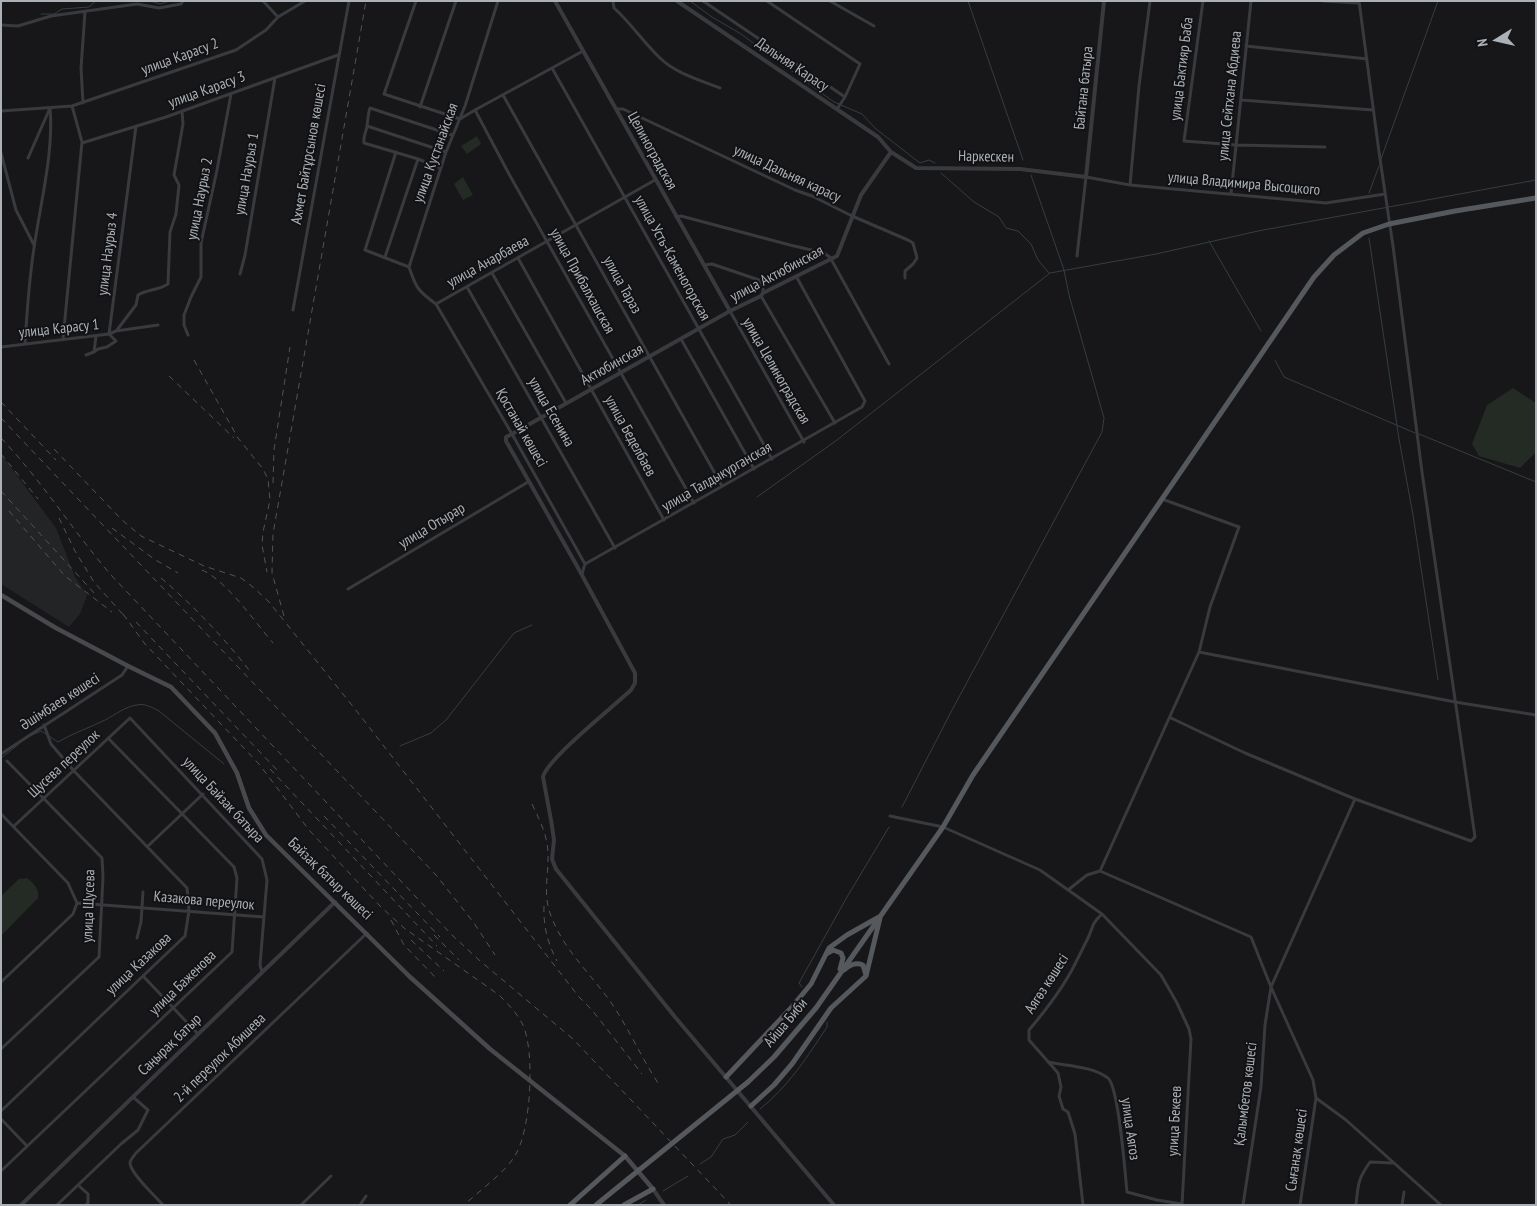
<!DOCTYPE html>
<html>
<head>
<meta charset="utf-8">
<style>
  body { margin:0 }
  #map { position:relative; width:1537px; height:1206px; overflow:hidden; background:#171719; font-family:"PT Sans Narrow",sans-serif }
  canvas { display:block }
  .frame { position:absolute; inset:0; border:2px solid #abb1b7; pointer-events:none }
  .north { position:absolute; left:1472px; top:15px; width:50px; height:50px; -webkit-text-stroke:4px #121214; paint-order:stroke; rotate:260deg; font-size:14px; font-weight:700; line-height:20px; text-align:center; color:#abb1b7 }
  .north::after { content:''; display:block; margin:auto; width:18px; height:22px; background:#abb1b7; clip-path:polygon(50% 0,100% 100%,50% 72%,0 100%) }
</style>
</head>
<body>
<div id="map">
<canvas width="1537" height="1206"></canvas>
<div class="frame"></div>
<div class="north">N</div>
</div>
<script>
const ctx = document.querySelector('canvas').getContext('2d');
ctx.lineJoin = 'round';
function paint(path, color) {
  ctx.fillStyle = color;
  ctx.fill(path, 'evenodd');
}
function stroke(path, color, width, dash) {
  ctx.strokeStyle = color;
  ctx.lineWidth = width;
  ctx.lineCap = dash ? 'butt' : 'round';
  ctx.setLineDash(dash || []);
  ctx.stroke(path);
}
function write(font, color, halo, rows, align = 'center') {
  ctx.font = font + ' "PT Sans Narrow",sans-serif';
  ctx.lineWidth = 4;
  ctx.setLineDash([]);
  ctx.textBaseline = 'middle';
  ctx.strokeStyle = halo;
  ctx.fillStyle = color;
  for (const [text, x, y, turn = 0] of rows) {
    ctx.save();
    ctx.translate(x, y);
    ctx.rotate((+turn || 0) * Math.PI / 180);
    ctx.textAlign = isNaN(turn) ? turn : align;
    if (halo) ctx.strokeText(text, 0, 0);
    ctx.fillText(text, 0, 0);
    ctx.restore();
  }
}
paint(new Path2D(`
  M1,454L56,528L75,577L87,595L80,614L69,627L1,584Z`), '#232426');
paint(new Path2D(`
  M477,136L481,144L467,154L461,146Z
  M463,177L473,195L463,200L454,184Z
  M1513,388L1536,403V452L1520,468L1479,456L1472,444L1487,405Z
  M27,878C34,883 40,890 38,898L1,936V896L19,879Z`), '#242a24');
stroke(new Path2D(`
  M150,1L160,4L170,1
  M690,1L712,17L741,34L834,102L862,114L876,129L920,163L929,160L935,163
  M968,1L1023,160
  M41,14H54L62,9L89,7L96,1
  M1381,159L1438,1
  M941,173L974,202L999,217L1006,228L1018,231L1031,244L1038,260L1049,273
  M1369,193L1379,166
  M1369,238L1399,439L1413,515L1438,680
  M1209,241L1261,331
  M1275,360L1284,377L1415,433
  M1419,434L1536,482
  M757,497L837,440L1050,273L1156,254L1258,231L1536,180
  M32,735L41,731L46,734
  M49,736L58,742C73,733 89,728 105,720C115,715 126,706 137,705C145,703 153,708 159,711L224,764
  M400,746L431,733L446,720L514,633L532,625
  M1,758L19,744
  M902,807L952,710L1102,432L1104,418L1069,295L1064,270L1031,175
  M802,987L799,983L847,897L889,827
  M760,1109C788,1087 808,1056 827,1027V1022
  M700,1164L711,1157L723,1139L735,1135L748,1122
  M663,1191L688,1176
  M638,1205L646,1200`), '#343e42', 1);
stroke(new Path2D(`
  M263,1L278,17
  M416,1L384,94L460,119L475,110L509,174L694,503
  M498,1L465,106L446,152L409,267C416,288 418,291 436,304L512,434L585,564
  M613,1L614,8C631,23 643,42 660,58C675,73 700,80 720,88
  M703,1L845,97
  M767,1L860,64L845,97L837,109
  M830,1L874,26
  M1203,1L1184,141L1236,145L1325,147
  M1323,1L1359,3
  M1,25L18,26L51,16L137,4L159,8L181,4L183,1
  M1246,46L1367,59
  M552,68L772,459
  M503,95L722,486
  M1241,100L1373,110
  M83,103L81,68L85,12
  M420,107L456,1
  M616,109H623L795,190L812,196L852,216L908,240L913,243L917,258L913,264L905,271V278
  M475,110L583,51
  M1,111L72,106L236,50L266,30L278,17L305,1
  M136,126L109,334L116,331L158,325
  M367,126L446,152
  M82,143L166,117L338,55
  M396,152L365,250L409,267
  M1,153L16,210L34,245
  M441,168L418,159L364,143C363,136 366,133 367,126C368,119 368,114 370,108L452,135
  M1130,185L1139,86L1150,1
  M1231,194L1251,1
  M676,217L681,216L790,245L824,253L831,258
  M1077,256L1086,177L1130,185L1326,203L1385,194
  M385,257L418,159
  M518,258L664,520
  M831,259L889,364
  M704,265L712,264L759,280L763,286V293
  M492,273L566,403
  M240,274L245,255L275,78
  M467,287L615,548
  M761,296L835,423
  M436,304L655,180
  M293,310L349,1
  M730,311L804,442
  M117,330L136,305L138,295C148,289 157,291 168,284L170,232L176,214L179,185L174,175L183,124L182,111
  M188,335L184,325V315L191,297L201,277V243L217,170L231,94
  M63,339L82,142L72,106
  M681,339L754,469
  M25,343C27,311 29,280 34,248C40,205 54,152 50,108L28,158
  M1,347L109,334L116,341L107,347L98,349L94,352
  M86,355L94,352L96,336
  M1162,499L1239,527L1210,607L1199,652L1100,871L1251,937L1271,987L1313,1080L1316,1098L1300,1205
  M582,574L585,564L862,407L865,401L796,276
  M348,589L528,482
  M1199,652L1455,702L1536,715
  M1171,718L1245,753L1355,799L1471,841L1475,837L1422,472L1393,246L1379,152L1359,1
  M1,754L122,675L128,666
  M1,814L68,883L77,903L73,914L1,982
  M890,816L943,827L1040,870L1102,914L1161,975L1177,1003L1189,1029L1191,1039L1182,1205
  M14,826L130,718L262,859L267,880L260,965L262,972
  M148,846L203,794
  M1068,890L1087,875L1100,871
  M77,903L264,917
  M137,938L141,922L143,892
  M143,976L198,1034
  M1,1049L99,957L103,877L102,858L7,761
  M1048,1062C1067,1066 1092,1066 1108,1078C1119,1088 1125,1173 1127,1192L1157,1200L1182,1204
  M1316,1098L1346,1120L1441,1205
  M1,1111L185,936L189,911L187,888L74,771L51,744L44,725
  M1,1119L27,1146
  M1,1171L232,952L237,878L234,867L108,738
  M78,1185L88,1194V1203L86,1205
  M57,1205L121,1144L138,1130L148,1110L133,1097
  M163,1205C156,1197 130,1173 130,1163C130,1160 134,1156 136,1153L367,933
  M301,1205L331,1176
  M360,1205L366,1196
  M1083,1205L1075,1134L1068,1112L1063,1109L1059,1096L1061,1087L1058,1073L1029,1040V1030C1046,1010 1063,988 1075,964C1079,956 1083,948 1087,940C1094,927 1090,925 1102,914
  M1243,1205L1261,1087L1265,1025L1271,987L1355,799
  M1356,1205C1358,1184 1358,1179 1370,1162L1393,1163
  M1402,1205L1404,1192`), '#393a3d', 3);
stroke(new Path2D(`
  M555,1L730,311
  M677,1L878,137L891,152L916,168L1020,169L1086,177L1104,1
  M653,1189L664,1205
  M21,1205L335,902
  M834,1205L675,1017L556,869L552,859L554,840L551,820L543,777C547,759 614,706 631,690L635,683V673L577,566L506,441V437L512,434L730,311L761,296L763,293L837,256L861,195L891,152`), '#393a3d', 4);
stroke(new Path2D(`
  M1,595L56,628L128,666L171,687L215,733L237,773L249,808L266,835L409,976L490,1049L625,1156L653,1189`), '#47494d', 4.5);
stroke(new Path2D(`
  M826,954L833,950L841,953L843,958L840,969
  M844,970C850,965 855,962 863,965L866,975
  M726,1077L791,1008L811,984L829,948L847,935L879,917
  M748,1082L774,1057L816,1008L943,827L973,775L1314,277L1334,255L1363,233L1389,224L1455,211L1536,198
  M751,1106L774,1085L792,1064L831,1008L866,976L880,918
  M570,1205L625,1156
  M596,1205L628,1179
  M624,1205L653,1189`), '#55585c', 5);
stroke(new Path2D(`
  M194,360L238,438L263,469L268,479L270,500L263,532L262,545L267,572
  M169,376L234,438
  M1,402L56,460
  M1,418L436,875L474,923L495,955
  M1,438C42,481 73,531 111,575L452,935L479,960L573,1039L731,1205
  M54,449L121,519L141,536L204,566L241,578L253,587L269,602L355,709L579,997L592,1010L642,1074
  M1,454L38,499
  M273,483L274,450L290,347
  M1,491L95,594
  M9,511L65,576L112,612
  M59,518L75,551L94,582L127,619
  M112,528L154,559L178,573
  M202,570C227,581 254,621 273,643
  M161,578C193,605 224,638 249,670
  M123,614L145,644L259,764L309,830L380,906L404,928L499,995C508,1004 517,1013 523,1025C535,1052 531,1128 516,1154C507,1171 479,1191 464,1205
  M284,616L272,573L273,534L366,1
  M136,622L279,772
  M270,769L437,946
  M532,804C540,821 549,838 548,858C548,875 544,893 549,910C560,946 589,972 610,1001C628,1027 641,1057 658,1083
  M324,816L440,937
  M544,906C543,926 548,944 557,961
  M391,920L404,945L437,979
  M434,935L459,960
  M411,940L444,971`), '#525458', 1, [6, 5]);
stroke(new Path2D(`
  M628,1179L748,1082`), '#55585c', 5);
write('15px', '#abb1b7', '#121214', [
  ["улица Карасу 2",180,57,-20],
  ["Дальняя Карасу",792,65,34],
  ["улица Бактияр Баба",1182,69,-83],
  ["Байтана батыра",1084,88,-84],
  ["улица Карасу 3",207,90,-20],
  ["улица Сейтхана Абдиева",1230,96,-84],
  ["Целиноградская",652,151,61],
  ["улица Кустанайская",436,153,-70],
  ["Ахмет Байтұрсынов көшесі",309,154,-80],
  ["Наркескен",986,157,1],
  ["улица Наурыз 1",247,174,-80],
  ["улица Дальняя карасу",787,174,25],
  ["улица Владимира Высоцкого",1244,184,5],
  ["улица Наурыз 2",200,199,-79],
  ["улица Наурыз 4",108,254,-83],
  ["улица Усть-Каменогорская",672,258,61],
  ["улица Анарбаева",488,262,-29],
  ["улица Актюбинская",777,274,-28],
  ["улица Прибалхашская",582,281,61],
  ["улица Тараз",622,285,61],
  ["улица Карасу 1",59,329,-6],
  ["Актюбинская",612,365,-29],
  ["улица Целиноградская",776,371,60],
  ["улица Есенина",551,412,60],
  ["Қостанай көшесі",521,428,60],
  ["улица Беделбаев",630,436,61],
  ["улица Талдыкурганская",717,477,-30],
  ["улица Отырар",432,526,-31],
  ["Әшімбаев көшесі",60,702,-33],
  ["Щусева переулок",64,764,-43],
  ["улица Байзак батыра",223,800,47],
  ["Байзақ батыр көшесі",330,879,44],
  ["Казакова переулок",204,901,5],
  ["улица Щусева",89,906,-88],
  ["улица Казакова",139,964,-43],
  ["улица Баженова",183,983,-44],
  ["Аягөз көшесі",1047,984,-57],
  ["Айша Биби",786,1023,-50],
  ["Саңырақ батыр",170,1045,-44],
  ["2-й переулок Абишева",220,1058,-44],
  ["Қалымбетов көшесі",1246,1094,-83],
  ["улица Бекеев",1175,1121,-87],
  ["улица Аягоз",1130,1129,82],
  ["Сығанақ көшесі",1297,1150,-82]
]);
</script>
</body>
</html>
